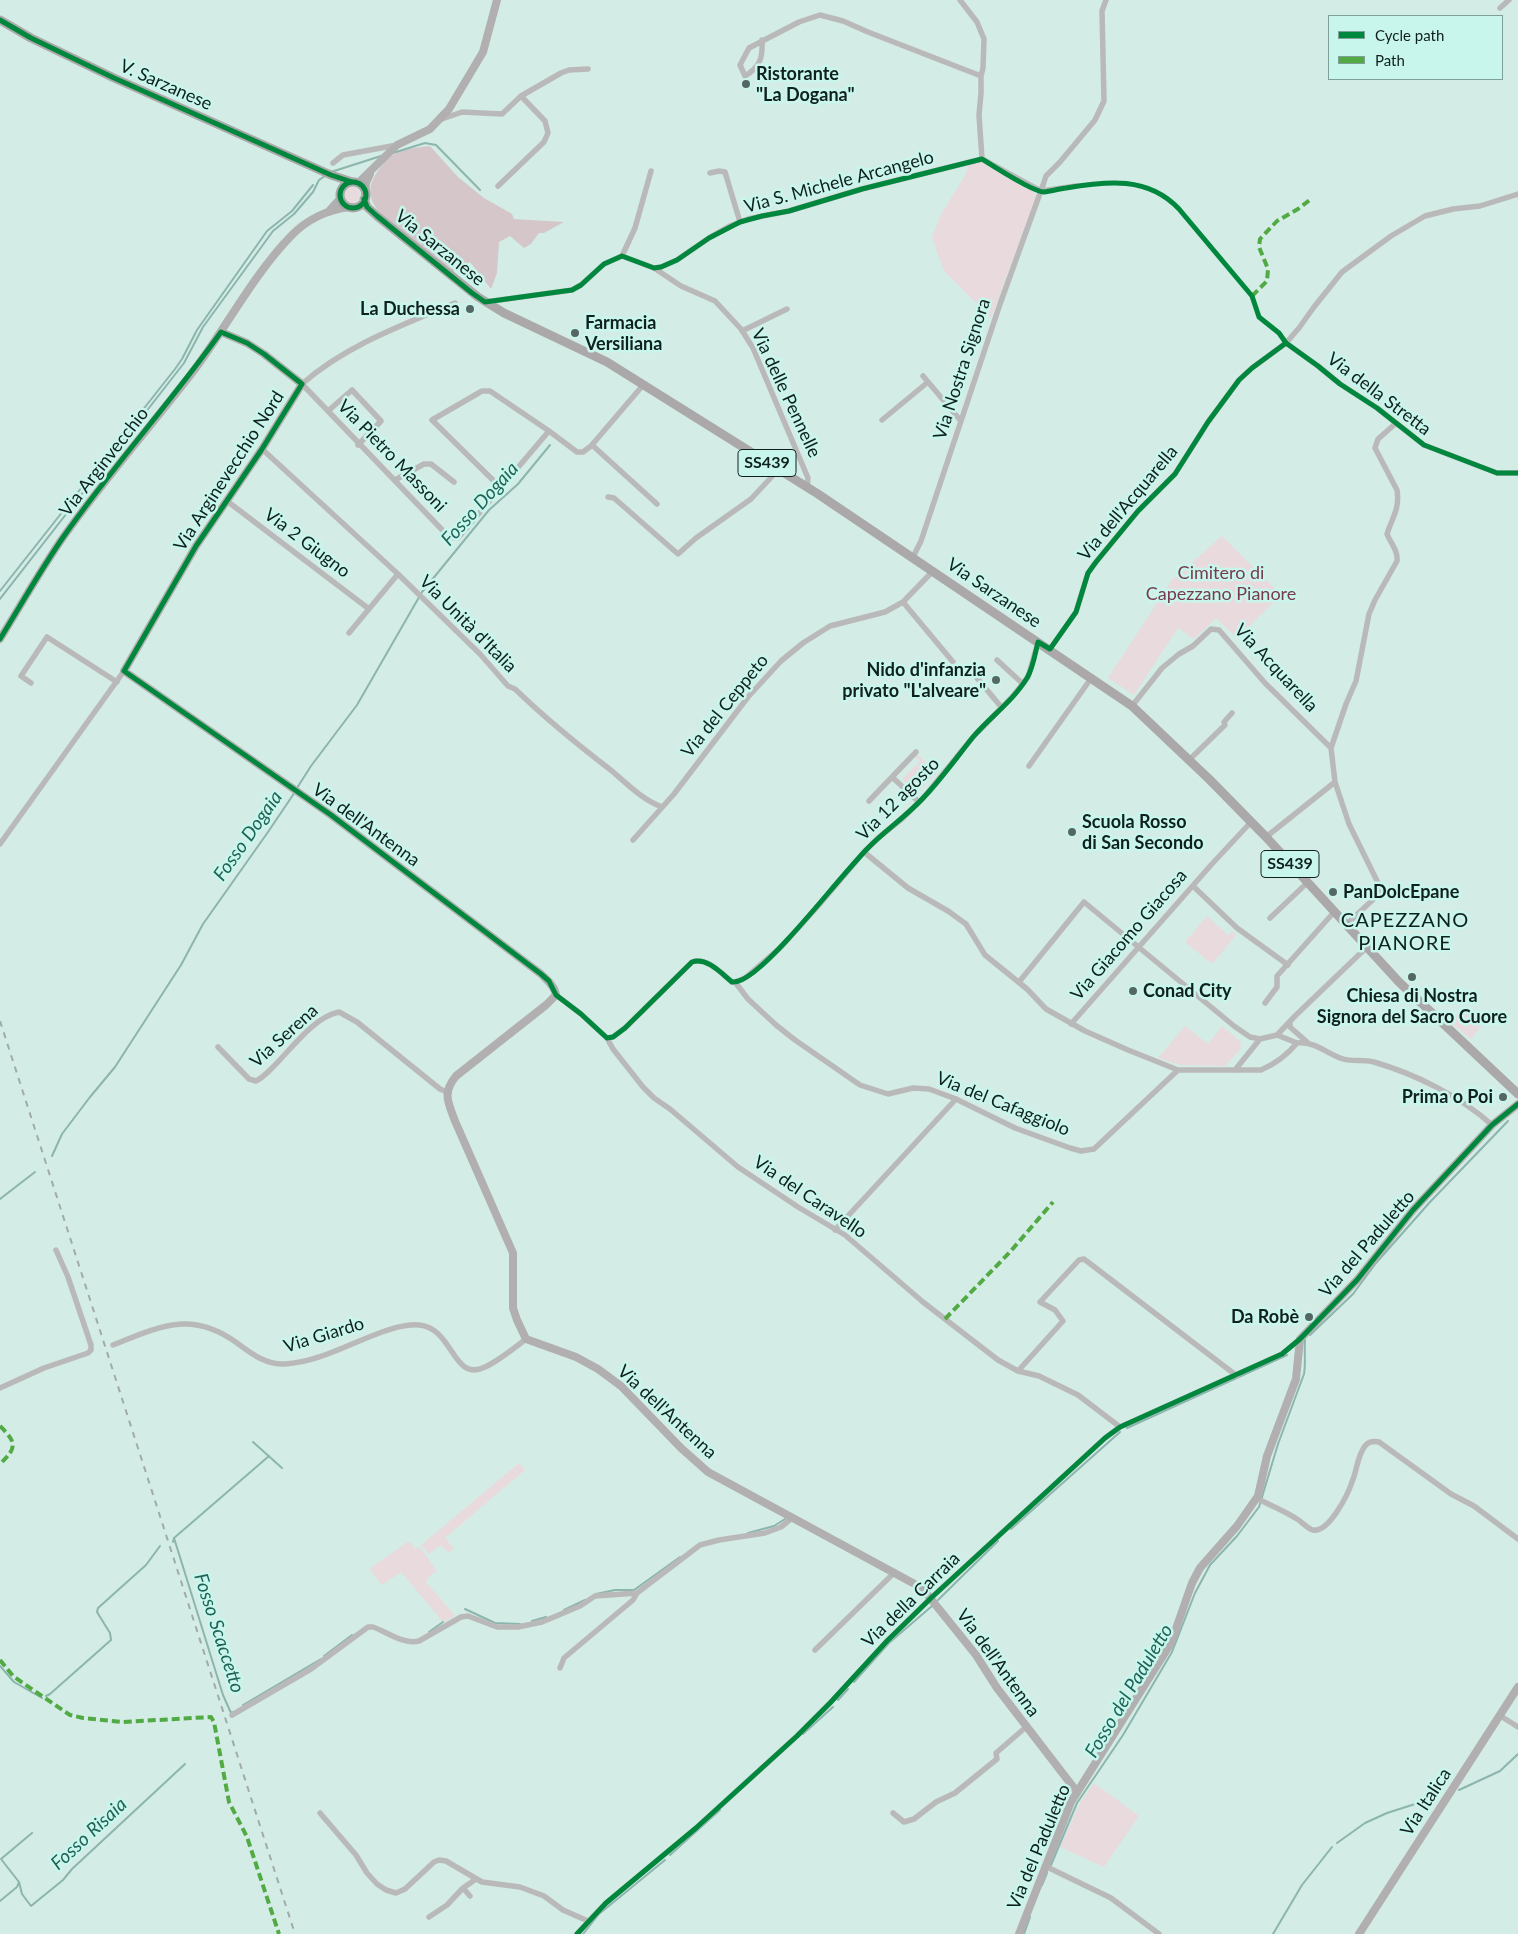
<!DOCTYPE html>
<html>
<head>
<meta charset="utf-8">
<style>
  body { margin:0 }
  #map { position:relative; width:1518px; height:1934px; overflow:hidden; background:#d4ece6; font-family:Lato,sans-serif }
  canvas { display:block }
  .legend { position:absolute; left:1328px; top:15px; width:175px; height:65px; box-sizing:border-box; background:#c9f6ec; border:1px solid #7fa099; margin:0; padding:6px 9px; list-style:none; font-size:15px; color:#0f201d }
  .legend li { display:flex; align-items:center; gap:10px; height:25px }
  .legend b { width:25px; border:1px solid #7fa099 }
</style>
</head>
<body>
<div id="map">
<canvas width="1518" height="1934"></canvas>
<ul class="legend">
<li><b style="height:6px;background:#00873e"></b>Cycle path</li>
<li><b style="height:6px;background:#51aa43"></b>Path</li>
</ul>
</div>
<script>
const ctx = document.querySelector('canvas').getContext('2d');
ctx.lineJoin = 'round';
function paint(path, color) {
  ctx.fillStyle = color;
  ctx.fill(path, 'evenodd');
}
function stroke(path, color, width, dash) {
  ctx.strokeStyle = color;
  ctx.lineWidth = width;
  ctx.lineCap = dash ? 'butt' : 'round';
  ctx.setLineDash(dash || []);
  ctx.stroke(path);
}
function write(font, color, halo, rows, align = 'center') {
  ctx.font = font + ' Lato,sans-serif';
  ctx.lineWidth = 5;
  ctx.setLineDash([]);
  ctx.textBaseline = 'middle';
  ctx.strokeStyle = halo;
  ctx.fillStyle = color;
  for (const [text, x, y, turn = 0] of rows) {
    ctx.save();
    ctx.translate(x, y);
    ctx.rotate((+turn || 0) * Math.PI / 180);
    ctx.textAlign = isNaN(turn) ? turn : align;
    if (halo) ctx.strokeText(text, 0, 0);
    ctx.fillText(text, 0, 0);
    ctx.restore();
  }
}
paint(new Path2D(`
  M981,161L1033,191L1036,197L991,318L944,271L932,238L941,214L965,176L968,165Z
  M344 195a8 8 0 1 1 16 0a8 8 0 1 1-16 0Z
  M1222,536L1281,595L1237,638L1216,618L1194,639L1178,628L1134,695L1108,678L1172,580Z
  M917,754L937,773L916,794L902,779L920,761L915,756Z
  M1207,916L1228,935L1232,931L1236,935L1212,964L1185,942Z
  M1462,1008L1482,1025L1471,1039L1450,1022Z
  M1185,1026L1208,1044L1222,1026L1242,1043L1240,1045L1242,1047L1225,1066L1180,1065L1158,1058Z
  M519,1463L525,1470L445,1538L454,1549L448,1553L441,1545L429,1554L421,1545Z
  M409,1541L416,1549L420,1547L437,1571L429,1576L426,1582L455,1616L443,1622L401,1572L382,1585L369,1569Z
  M1094,1783L1139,1816L1104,1867L1060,1847L1080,1803Z`), '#e9dadd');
paint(new Path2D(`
  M430,146L458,177L484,198L512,214L514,219L564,222L544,233H539L531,244L524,248L510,236L499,242L497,273L491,289L470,262L451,273L378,211C367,194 368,186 379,169C383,164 387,159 393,155C403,149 419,147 430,146Z`), '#d5c7c9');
stroke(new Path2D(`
  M393,153L425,143L436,145L480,190
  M331,172L381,156
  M0,591L175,369L182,359L197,330L267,231L292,211L313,185
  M0,599L184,363L203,327L273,231L294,214L313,192L319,180L325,176
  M297,788L311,766L357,705L422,592L489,510L518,484L550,445
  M52,1156L62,1134L90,1097L115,1067L181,965L203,924L268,832L295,792
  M0,1199L35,1172
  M1310,1335L1353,1294L1376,1263L1430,1202L1508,1121
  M1127,1428L1287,1355
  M253,1442L282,1468
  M1011,1529L1120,1432
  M748,1533L774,1526L785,1519
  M174,1538L223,1695L231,1713L233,1712
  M173,1542L174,1538L269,1456
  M596,1594L615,1590H634L680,1557
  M938,1600L998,1541
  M465,1609L495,1623L520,1624
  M564,1610L585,1600
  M532,1621L546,1617
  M429,1632L443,1622
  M324,1656L352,1635
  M0,1666L14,1682L42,1698
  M854,1682L889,1643L932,1606
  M46,1696L50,1694L111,1640L110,1633L97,1612L98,1608L146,1565L160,1546
  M838,1700L848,1689
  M243,1705L321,1659
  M803,1734L833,1707
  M1459,1790L1500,1771L1518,1754
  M1337,1843L1365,1823L1387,1813L1437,1797
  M670,1855L720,1810
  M1051,1865L1077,1803L1123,1735L1172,1652L1195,1593L1210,1565L1237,1536L1259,1507L1278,1444L1304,1374C1306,1362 1304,1352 1305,1340
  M19,1882L22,1894L31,1906L63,1880L72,1869L185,1764
  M1042,1885L1047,1873
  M0,1901L17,1887L19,1882L1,1859L32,1833
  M583,1934L599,1914L665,1860
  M1024,1934L1030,1917
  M1273,1934L1302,1885L1332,1847`), '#8bb5ad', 2);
stroke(new Path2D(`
  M960,0L977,22L984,39L983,68L981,76V93L979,115L982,159
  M1500,8L1509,0
  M762,40C763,58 760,67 745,76L740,65L749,48L799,22L820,15L843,21L868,32L981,76
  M442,119L462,112L502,114L521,96L561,73L569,70L588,69
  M982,159L1041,191
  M333,163L343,155L397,145
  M710,173L719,171L725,172L740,222
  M498,186L544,142L548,133L545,121L521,96
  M1041,191L1076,186
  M622,256L635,228L651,171
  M654,268L661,267L677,260L709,238L730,226L748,219L789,211L862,189L982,159
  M485,302L572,290L581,285L604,264L622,256L654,268L681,286L715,301L741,329L753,348L808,478L807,488
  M455,303C402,325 345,346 302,384L449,537L458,538L549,431L577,452H583L591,446L644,384
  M742,331L787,309
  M1286,343L1318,366L1340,384L1377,408L1424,445L1497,473H1518
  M923,376L961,421
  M328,411L352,390L381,421L358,445
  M882,420L928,382
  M592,445L657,504
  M262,449L398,574L480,654L508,686L515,689C545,718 578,745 612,771C627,784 643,800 662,807
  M395,480L424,464H431L454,482
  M501,488L432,420L482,391H490L549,431
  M608,497L614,498L678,554L696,538L751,499L778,470
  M227,501L369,609
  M913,557L921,541L1000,304L1043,185L1046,176L1060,162L1095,120L1104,101L1102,11L1106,0
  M903,602L953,662
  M349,633L398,574
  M1050,649L1076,612L1088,573L1096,562L1138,511L1175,474L1208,422L1239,380L1252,368L1286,343L1299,328L1314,307L1342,272L1391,236L1425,216L1453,209L1480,206L1518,194
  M997,660L1023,684
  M977,678L1002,708
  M31,683L21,676L47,637L117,682
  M1132,706L1162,668L1179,654L1193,646L1211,629L1219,630L1265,683L1331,748L1335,782L1349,824L1382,891L1347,924
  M1331,748L1346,704L1356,681L1369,614L1375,600L1397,561C1398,550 1391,544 1387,534C1392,518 1400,509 1397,490L1375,448L1378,439L1395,424
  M916,752L892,777L919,802
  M1189,760L1225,725L1224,722L1232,713
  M1029,766L1092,677
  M869,801L892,777
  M1266,837L1335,782
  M633,840L674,794L748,697L781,661L803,643L830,626L885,612L903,602L933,571
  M0,844L124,671
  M864,852L908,888L948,911L966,924L985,955L1027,989L1046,1009L1085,1031L1128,1050L1178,1070
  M1193,886L1237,928L1288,965
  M1270,918L1307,883
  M735,982L745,978L782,946L819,905L864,852L878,838L903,818L924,797L973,737L1013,696L1028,677L1038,642
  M1019,982L1084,902L1234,1026L1250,1037L1260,1039L1277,1035L1297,1043
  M556,995L581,1014L607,1038L613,1049L643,1087L654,1098L670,1109L738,1167L798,1207L845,1235L923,1302L998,1360L1018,1371L1039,1376L1078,1395L1120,1427
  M1265,1003L1277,987V976L1335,911
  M1290,1022V1027L1307,1042
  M1071,1024L1211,865L1251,822
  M1277,1035L1296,1015L1367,947
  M607,1038L613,1037L625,1028L692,962C707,957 721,973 732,982H735L748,999L776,1025L795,1040L860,1085L888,1094L913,1088L929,1089L956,1099L1015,1128L1070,1148L1081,1151L1094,1149L1178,1070H1261C1275,1064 1288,1054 1297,1043C1315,1041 1327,1054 1343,1059C1353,1062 1364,1059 1374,1062C1415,1074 1460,1096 1492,1125
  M218,1047L249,1079L256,1081C262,1078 267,1073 271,1069C290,1051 313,1017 339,1012L357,1022L440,1089L447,1092
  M1235,1070L1260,1039
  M835,1230L956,1099
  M113,1345C160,1326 192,1310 237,1343C252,1354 266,1365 285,1364C319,1362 351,1343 382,1332C394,1328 406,1324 419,1325C454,1328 452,1383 485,1367C500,1360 514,1348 526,1339
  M1018,1371L1063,1321L1055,1310L1040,1302L1079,1260L1084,1259L1237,1376
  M0,1388L44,1368L88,1353L91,1350V1345L68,1277L56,1250
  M1256,1498C1270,1505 1285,1511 1297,1519C1302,1522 1308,1529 1313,1530C1329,1533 1348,1494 1352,1482C1357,1471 1357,1456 1365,1446C1369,1441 1374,1441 1379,1442L1451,1494L1474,1506L1518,1539
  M815,1650L895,1572
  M560,1668L564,1658L633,1600L637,1593
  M232,1715L311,1669L368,1627H373C387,1632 404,1645 419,1641L461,1617L468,1616L497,1627H518L542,1622L580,1606L595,1596L637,1593L700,1545L719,1540L765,1533L781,1527L792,1518
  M1499,1715L1518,1727
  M320,1813L356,1855L367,1873L377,1884L386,1890L396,1893L405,1889L434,1862L439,1860L446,1861L482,1882L520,1887L544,1896L563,1910L588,1921
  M893,1813L904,1822L914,1819L936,1802L955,1793L997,1759L996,1753L1026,1727
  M1045,1866L1111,1898L1159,1934
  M463,1888L470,1896
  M429,1917L447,1905L463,1888L476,1879
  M577,1934L606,1903L696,1828L797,1736L830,1703L887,1641L931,1598L1105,1438L1120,1427L1282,1354L1300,1339`), '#bab9b9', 5.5);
stroke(new Path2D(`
  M358,183L397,145L430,129L449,109L483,52L497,0
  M365,194L366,183L370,174
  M330,210L340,199
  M221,332L247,343L264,354L302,384L262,449L196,546L124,671L331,815L541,974C547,980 555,986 556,995L546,1005L456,1076C442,1093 448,1102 455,1121L513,1253V1308L517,1320L526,1339L576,1357L598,1369L621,1386L681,1448L708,1472L922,1588L976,1655L997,1688L1077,1792
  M0,639C21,605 41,569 64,536C105,478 152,425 195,369C227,326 254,274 291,236C306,220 328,209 351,207
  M1019,1934L1071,1802L1171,1643L1192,1583L1200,1568L1237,1526L1258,1496L1267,1456L1296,1379L1300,1339L1357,1280L1413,1210L1492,1125L1518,1104
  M1359,1934L1518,1687`), '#b1afaf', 8);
stroke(new Path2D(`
  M0,20L31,38L114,78L331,175L352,182
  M340 195a13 13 0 1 1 26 0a13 13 0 1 1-26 0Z
  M364,199L367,207L377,216L478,297L504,313L607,362L818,494L1132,706L1209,779L1266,837L1399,982L1518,1094`), '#aba8a9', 9);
stroke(new Path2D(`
  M0,1021L295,1934`), '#a1aba9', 2, [6, 6]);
stroke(new Path2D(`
  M1252,296L1267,281L1268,269L1259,247L1260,239L1277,221L1298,209L1311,199
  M945,1319L1010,1252L1053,1202
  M0,1426C16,1442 18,1447 0,1464
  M0,1660L13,1676L23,1683L70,1715L83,1718L122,1722L211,1717L214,1722L229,1802L247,1837L279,1934`), '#51aa43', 4, [8, 4]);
stroke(new Path2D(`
  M0,20L31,38L114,78L331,175L352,182
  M340 195a13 13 0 1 1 26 0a13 13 0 1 1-26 0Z
  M364,199L367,207L377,216L472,293L485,302L572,290L581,285L604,264L622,256L654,268L661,267L677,260L709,238L740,222L762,216L789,211L862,189L982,159C993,166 1033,192 1044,192C1051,191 1059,189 1066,188C1107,181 1148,176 1179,209L1252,296L1259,317L1279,333L1286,343L1318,366L1340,384L1377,408L1424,445L1497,473H1518
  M0,639C21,605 41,569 64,536C113,466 171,402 221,332L247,343L264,354L302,384L262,449L196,546L124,671L331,815L541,974L549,981L556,995L581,1014L607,1038L613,1037L625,1028L692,962C707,957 721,973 732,982C747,984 778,950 788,939C815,910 839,879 866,850C884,831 907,816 925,796C942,778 957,757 973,737C990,717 1013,701 1027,678C1033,668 1035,654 1038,642L1050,649L1076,612L1088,573L1096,562L1138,511L1175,474L1208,422L1239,380L1252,368L1286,343
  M577,1934L606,1903L696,1828L797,1736L830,1703L887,1641L931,1598L1105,1438L1120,1427L1282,1354L1300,1339L1357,1280L1413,1210L1492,1125L1518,1104`), '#00873e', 5);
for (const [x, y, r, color] of [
  [746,84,5,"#546763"],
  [470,309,5,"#546763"],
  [575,333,5,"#546763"],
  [996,680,5,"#546763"],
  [1072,832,5,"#546763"],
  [1333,892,5,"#546763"],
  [1412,977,5,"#546763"],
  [1133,991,5,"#546763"],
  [1503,1097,5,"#546763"],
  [1309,1317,5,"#546763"]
]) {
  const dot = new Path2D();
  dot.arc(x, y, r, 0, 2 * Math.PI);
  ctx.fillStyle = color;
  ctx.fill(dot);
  stroke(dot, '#c9f6ec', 2);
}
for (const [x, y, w] of [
  [767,463,58],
  [1290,864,58]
]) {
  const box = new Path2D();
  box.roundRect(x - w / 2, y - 13.5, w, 27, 4);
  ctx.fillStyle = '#c9f6ec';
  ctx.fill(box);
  stroke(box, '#0f201d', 1);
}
write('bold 16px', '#0f201d', null, [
  ["SS439",767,463],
  ["SS439",1290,864]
]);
write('bold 18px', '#0f201d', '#c9f6ec', [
  ["Ristorante",756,74],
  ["\"La Dogana\"",756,95],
  ["La Duchessa",460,309,"right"],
  ["Farmacia",585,323],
  ["Versiliana",585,344],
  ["Nido d'infanzia",986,670,"right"],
  ["privato \"L'alveare\"",986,691,"right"],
  ["Scuola Rosso",1082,822],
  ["di San Secondo",1082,843],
  ["PanDolcEpane",1343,892],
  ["Conad City",1143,991],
  ["Chiesa di Nostra",1412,996,"center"],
  ["Signora del Sacro Cuore",1412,1017,"center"],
  ["Prima o Poi",1493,1097,"right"],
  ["Da Robè",1299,1317,"right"]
], 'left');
write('18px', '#0f201d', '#c9f6ec', [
  ["V. Sarzanese",166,85,24],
  ["Via S. Michele Arcangelo",839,182,-15],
  ["Via Sarzanese",440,248,39],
  ["Via Nostra Signora",962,369,-72],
  ["Via delle Pennelle",786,393,65],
  ["Via della Stretta",1379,394,37],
  ["Via Pietro Massoni",392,456,46],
  ["Via Arginvecchio",104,462,-52],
  ["Via Arginevecchio Nord",229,471,-57],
  ["Via dell'Acquarella",1128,503,-50],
  ["Via 2 Giugno",307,543,37],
  ["Via Sarzanese",994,593,34],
  ["Via Unità d'Italia",468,624,45],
  ["Via Acquarella",1276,668,47],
  ["Via del Ceppeto",725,706,-51],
  ["Via 12 agosto",898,799,-45],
  ["Via dell'Antenna",366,825,36],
  ["Via Giacomo Giacosa",1129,935,-49],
  ["Via Serena",284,1036,-42],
  ["Via del Cafaggiolo",1003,1104,22],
  ["Via del Caravello",810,1197,34],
  ["Via del Paduletto",1367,1244,-49],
  ["Via Giardo",324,1335,-17],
  ["Via dell'Antenna",667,1412,43],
  ["Via della Carraia",911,1600,-44],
  ["Via dell'Antenna",998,1663,54],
  ["Via Italica",1426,1802,-57],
  ["Via del Paduletto",1039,1847,-67]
]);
write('18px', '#783b4c', '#c9f6ec', [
  ["Cimitero di",1221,573],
  ["Capezzano Pianore",1221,594]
]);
write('italic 19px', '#1f6257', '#c9f6ec', [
  ["Fosso Dogaia",480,504,-48],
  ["Fosso Dogaia",248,836,-55],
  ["Fosso Scaccetto",219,1633,72],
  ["Fosso del Paduletto",1129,1691,-59],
  ["Fosso Risaia",89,1834,-43]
]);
ctx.letterSpacing = '1px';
write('20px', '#0f201d', '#c9f6ec', [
  ["CAPEZZANO",1405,921],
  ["PIANORE",1405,944]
]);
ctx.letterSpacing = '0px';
</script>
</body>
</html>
